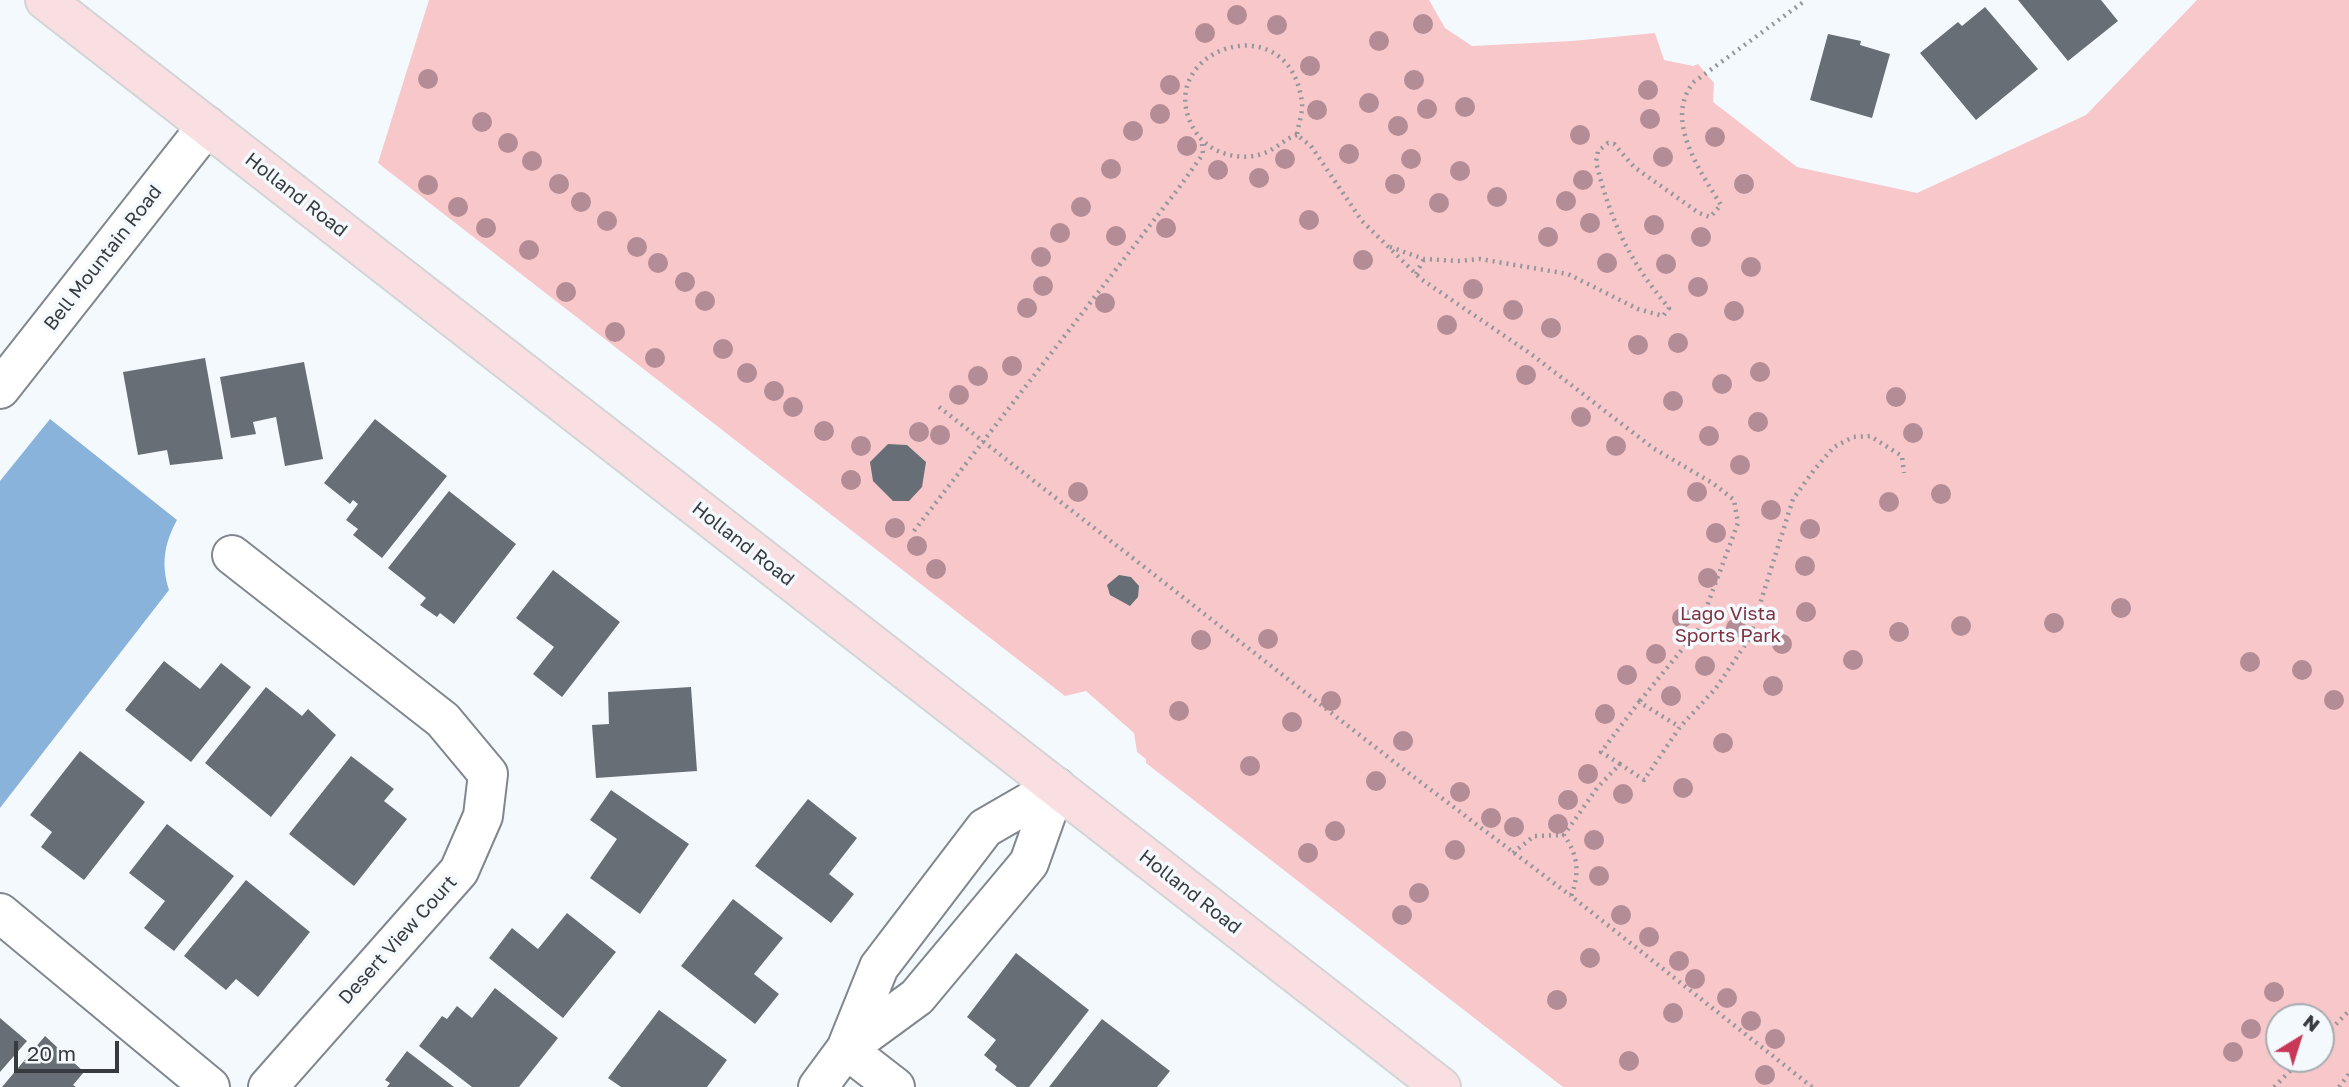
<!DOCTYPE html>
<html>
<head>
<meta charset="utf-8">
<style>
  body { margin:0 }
  #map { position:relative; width:2349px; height:1087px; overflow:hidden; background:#f4f9fe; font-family:"Golos Text",sans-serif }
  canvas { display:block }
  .north { position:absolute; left:2265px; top:1003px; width:70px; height:70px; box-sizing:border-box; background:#f4f9fe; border:2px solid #a8adb1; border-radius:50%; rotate:38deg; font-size:19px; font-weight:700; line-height:28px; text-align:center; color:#373a3e }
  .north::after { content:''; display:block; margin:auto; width:24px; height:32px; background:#c93957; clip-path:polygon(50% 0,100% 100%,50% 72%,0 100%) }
  .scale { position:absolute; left:14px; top:1041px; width:105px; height:32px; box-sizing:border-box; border:4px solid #373a3e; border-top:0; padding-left:9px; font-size:21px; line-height:24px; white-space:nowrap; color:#373a3e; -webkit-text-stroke:5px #f4f9fe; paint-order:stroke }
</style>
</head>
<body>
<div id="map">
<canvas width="2349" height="1087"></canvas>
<div class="north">N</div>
<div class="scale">20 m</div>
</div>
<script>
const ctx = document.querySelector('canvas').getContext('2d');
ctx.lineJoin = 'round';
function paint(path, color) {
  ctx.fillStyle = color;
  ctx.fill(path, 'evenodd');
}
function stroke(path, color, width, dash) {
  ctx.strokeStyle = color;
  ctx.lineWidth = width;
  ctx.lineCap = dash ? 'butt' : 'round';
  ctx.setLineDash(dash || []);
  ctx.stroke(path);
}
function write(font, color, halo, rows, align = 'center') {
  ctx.font = font + ' "Golos Text",sans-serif';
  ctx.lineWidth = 7;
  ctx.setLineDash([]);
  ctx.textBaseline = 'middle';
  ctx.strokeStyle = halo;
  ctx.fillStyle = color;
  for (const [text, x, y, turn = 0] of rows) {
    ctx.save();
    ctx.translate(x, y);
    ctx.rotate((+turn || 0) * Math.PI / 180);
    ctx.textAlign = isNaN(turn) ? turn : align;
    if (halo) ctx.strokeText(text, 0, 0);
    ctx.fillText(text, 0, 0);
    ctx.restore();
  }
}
paint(new Path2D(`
  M429,0H1429L1445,28L1472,46L1572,41L1655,33L1664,60L1693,66L1698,64L1714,83L1713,102L1797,167L1917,193L2086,115L2197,0H2349V1087H1563L1146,763V759L1137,752L1134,733L1086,691L1065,696L378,163ZM2279,1017H2321V1059H2279Z`), '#f7c7ca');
paint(new Path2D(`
  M50,419L177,520C164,544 161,564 169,590L0,808V481Z`), '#8ab3db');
paint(new Path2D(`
  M2018,0H2101L2118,21L2068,61Z
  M1985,7L2038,69L1976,120L1920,53L1958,22L1962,26Z
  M1828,34L1861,41L1860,45L1890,54L1872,118L1810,100Z
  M205,358L223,459L170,465L167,450L138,455L123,372Z
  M304,362L323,459L285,466L276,417L253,422L256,434L231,438L220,377Z
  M375,419L447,476L382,558L353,535L358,529L346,520L358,504L353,500L350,504L324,483Z
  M888,444L907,445L926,462L922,487L909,501H893L873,481L870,462Z
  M449,491L516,544L454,624L440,613L437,617L420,605L426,598L388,568Z
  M553,570L620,622L562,697L533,674L554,647L516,618Z
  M1119,575L1131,577L1139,586L1138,597L1130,606L1110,595L1107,585Z
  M164,661L200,689L221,663L251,687L191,762L125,710Z
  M266,687L302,716L308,709L336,735L271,817L205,763Z
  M691,687L697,771L596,778L592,725L609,724L608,692Z
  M80,751L145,802L84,880L41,847L52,832L30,815Z
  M351,756L394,789L384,801L407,819L354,886L289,834Z
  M611,790L689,844L640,914L590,878L617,839L590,820Z
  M808,799L857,838L829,874L854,894L831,923L755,866Z
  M167,824L234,876L174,951L144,928L165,901L129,873Z
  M246,880L310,932L258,997L236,979L226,990L184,956Z
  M733,899L783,938L754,974L779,994L755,1024L681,966Z
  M567,913L616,952L563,1018L489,958L512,928L538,949Z
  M1016,953L1089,1010L1029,1087H1017L995,1070L997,1066L984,1055L996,1040L967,1017Z
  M495,988L558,1038L519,1087H472L419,1046L442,1016L447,1019L457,1006L472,1018Z
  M659,1010L727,1060L707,1087H621L608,1078Z
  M0,1018L27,1041L0,1072Z
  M1102,1019L1170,1071L1157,1087H1049Z
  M45,1036L84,1072L73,1085L76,1087H2Z
  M407,1051L454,1087H387L390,1083L385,1080Z`), '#676e75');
const minor = new Path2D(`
  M0,389L207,126
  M232,555L443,720L488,774L483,816L459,871L268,1087
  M0,913L210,1087
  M846,1049L917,997L1029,863L1056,787
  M846,1049L895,1087
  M818,1087L846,1049L879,967L985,828L1056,787`);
const major = new Path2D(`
  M45,0L1441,1087`);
stroke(minor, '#80878e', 42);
stroke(major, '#d3d4d5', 42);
stroke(new Path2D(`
  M1297,135C1287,138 1283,143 1274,148C1249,165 1210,156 1195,131C1147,52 1290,0 1302,103C1303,113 1298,125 1297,135L1311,146L1362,221L1421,279L1531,354L1653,448L1714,484L1734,500L1738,523L1698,630L1639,702
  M1390,247L1424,259L1458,261L1480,259L1568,274L1638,309L1663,316L1669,308C1629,261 1611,222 1596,162L1598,151L1608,143L1614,144L1634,167L1699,213L1710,217L1721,205C1700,171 1663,119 1694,82L1806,0
  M1416,274L1424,259
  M939,407L1402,768L1571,896
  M914,531L1178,189L1203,154L1202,144
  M1620,764L1601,752L1639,702L1680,727
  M1513,853L1534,836L1564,835
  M2321,1039L2349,1011
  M1812,1087L1571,896C1580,873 1578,855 1564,835L1597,788L1620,764L1644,780L1680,727L1716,688L1749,639L1793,499L1814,470L1834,447L1853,437L1870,436L1902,456L1904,473
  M2274,1087L2302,1059
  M2339,1087L2349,1074`), '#93979b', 4.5, [2, 5]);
stroke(minor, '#fff', 38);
stroke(major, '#f9dfe1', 38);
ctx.fillStyle = '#b38c95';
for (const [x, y] of [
  [1237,15],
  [1423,24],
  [1277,25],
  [1205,33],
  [1379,41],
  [1310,66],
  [428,79],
  [1414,80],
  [1170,85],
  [1648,90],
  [1369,103],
  [1465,107],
  [1427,109],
  [1317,110],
  [1160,114],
  [1650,119],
  [482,122],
  [1398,126],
  [1133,131],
  [1580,135],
  [1715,137],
  [508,143],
  [1187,146],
  [1349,154],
  [1663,157],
  [1285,159],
  [1411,159],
  [532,161],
  [1111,169],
  [1218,170],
  [1460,171],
  [1259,178],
  [1583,180],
  [559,184],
  [1395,184],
  [1744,184],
  [428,185],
  [1497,197],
  [1566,201],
  [581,202],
  [1439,203],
  [458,207],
  [1081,207],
  [1309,220],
  [607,221],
  [1590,223],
  [1654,225],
  [486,228],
  [1166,228],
  [1060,233],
  [1116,236],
  [1548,237],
  [1701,237],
  [637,247],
  [529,250],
  [1041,257],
  [1363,260],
  [658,263],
  [1607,263],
  [1666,264],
  [1751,267],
  [685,282],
  [1043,286],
  [1698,287],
  [1473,289],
  [566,292],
  [705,301],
  [1105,303],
  [1027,308],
  [1513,310],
  [1734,311],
  [1447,325],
  [1551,328],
  [615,332],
  [1678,343],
  [1638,345],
  [723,349],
  [655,358],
  [1012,366],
  [1760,372],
  [747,373],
  [1526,375],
  [978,376],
  [1722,384],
  [774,391],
  [959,395],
  [1896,397],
  [1673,401],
  [793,407],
  [1581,417],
  [1758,422],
  [824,431],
  [919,432],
  [1913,433],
  [940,435],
  [1709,436],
  [861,446],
  [1616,446],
  [1740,465],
  [851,480],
  [1078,492],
  [1697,492],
  [1941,494],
  [1889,502],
  [1771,510],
  [895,528],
  [1810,529],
  [1716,533],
  [917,546],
  [1805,566],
  [936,569],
  [1708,578],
  [2121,608],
  [1806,612],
  [1682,618],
  [2054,623],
  [1961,626],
  [1736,628],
  [1899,632],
  [1268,639],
  [1201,640],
  [1782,644],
  [1656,654],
  [1853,660],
  [2250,662],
  [1705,666],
  [2302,670],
  [1627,675],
  [1773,686],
  [1671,696],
  [2334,700],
  [1331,701],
  [1179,711],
  [1605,714],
  [1292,722],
  [1403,741],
  [1723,743],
  [1250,766],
  [1588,774],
  [1376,781],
  [1683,788],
  [1460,792],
  [1623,794],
  [1568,800],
  [1491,818],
  [1558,824],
  [1514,827],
  [1335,831],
  [1594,840],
  [1455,850],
  [1308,853],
  [1599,876],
  [1419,893],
  [1402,915],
  [1621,915],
  [1649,937],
  [1590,958],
  [1679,961],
  [1695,979],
  [2274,992],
  [1727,998],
  [1557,1000],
  [1673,1013],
  [1751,1021],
  [2251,1029],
  [1775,1039],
  [2233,1052],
  [1629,1061],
  [1765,1075]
]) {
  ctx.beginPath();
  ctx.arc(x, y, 10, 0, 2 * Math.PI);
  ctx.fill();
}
write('19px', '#373a3e', '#f4f9fe', [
  ["Holland Road",296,195,38],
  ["Bell Mountain Road",103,258,-52],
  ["Holland Road",743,544,38],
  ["Holland Road",1190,892,38],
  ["Desert View Court",398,940,-48]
]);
write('19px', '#7e333f', '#f4f9fe', [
  ["Lago Vista",1728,614],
  ["Sports Park",1728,636]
]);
</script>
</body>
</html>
